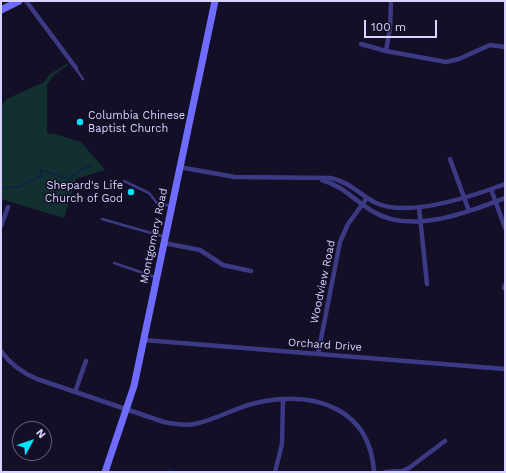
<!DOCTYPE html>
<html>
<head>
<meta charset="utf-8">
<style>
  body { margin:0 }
  #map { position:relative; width:506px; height:473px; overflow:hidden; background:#130f26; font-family:"Work Sans",sans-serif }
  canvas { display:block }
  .frame { position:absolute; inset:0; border:2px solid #d9d4ff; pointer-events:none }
  .north { position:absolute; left:12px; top:421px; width:40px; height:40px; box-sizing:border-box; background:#130f26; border:1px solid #625e7d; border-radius:50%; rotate:50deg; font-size:11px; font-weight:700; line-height:16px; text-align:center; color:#d9d4ff }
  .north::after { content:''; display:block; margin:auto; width:14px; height:18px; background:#00e5ff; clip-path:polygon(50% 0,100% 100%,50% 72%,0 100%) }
  .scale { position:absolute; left:364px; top:20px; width:73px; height:18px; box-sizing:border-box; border:2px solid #d9d4ff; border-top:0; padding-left:5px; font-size:12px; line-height:14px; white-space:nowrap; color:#d9d4ff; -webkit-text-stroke:3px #130f26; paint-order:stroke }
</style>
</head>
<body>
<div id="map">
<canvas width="506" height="473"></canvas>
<div class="frame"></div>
<div class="north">N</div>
<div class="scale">100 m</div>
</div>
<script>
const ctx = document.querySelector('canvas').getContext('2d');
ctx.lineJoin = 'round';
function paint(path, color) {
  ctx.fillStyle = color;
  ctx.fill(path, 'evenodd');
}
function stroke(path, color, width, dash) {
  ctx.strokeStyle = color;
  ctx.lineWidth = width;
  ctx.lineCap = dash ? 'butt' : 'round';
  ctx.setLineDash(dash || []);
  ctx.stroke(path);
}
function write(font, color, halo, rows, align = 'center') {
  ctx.font = font + ' "Work Sans",sans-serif';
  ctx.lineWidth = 3;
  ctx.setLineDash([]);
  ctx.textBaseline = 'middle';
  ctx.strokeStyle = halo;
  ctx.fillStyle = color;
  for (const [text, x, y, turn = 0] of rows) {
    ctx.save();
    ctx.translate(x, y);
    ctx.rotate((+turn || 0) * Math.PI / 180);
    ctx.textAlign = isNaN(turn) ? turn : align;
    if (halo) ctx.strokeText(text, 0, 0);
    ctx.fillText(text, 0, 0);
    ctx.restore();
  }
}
paint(new Path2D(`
  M68,63V65L53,76L47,85V133L55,134L81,142L105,170L76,179L64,218L1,199V106L6,100L11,97L44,82L50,74Z`), '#12302f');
stroke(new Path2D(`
  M1,191L7,187H19L41,176V170L68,179L79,171L92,165
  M168,468L174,472`), '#0c2248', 1.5);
stroke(new Path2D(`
  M76,69L83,79
  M124,181L149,193L157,203L171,206
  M102,219L165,237
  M114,263L155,277`), '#3d3a85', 2.5);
stroke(new Path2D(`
  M26,1L76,68
  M361,44L386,51L446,62L459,59L490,45L505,47
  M386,51L390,28L391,1
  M450,159L469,211
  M179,167L235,177L331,178C350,182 360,195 376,203C409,218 473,196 505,184
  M322,180C343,186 354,200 372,211C410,235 466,213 505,198
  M491,189L505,228
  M419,207L427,284
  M1,226L8,207
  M164,243L200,250L223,265L251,271
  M504,288L505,285
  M144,340L505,369
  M1,351C10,364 23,373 37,379L164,422C174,424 184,426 194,424C217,420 237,406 260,402C315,391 370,408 374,472
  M318,354L340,242L348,224L367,198
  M75,392L86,361
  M275,472L282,444L283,399
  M385,472L402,471L409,468L445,441`), '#3d3a85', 4.5);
stroke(new Path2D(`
  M1,10L19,1
  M105,472L134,386L215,1`), '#6f6bff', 7);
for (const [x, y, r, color] of [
  [80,122,4,"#00e5ff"],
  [131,192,4,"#00e5ff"]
]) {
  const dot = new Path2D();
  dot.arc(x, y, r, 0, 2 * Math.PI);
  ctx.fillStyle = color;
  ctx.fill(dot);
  stroke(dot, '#130f26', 1.5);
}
write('11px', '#d9d4ff', '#130f26', [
  ["Columbia Chinese",88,116],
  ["Baptist Church",88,129],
  ["Shepard's Life",123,186,"right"],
  ["Church of God",123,199,"right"]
], 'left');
write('11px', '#d9d4ff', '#130f26', [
  ["Montgomery Road",154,236,-78],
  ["Woodview Road",323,282,-78],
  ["Orchard Drive",325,345,4]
]);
</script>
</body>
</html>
